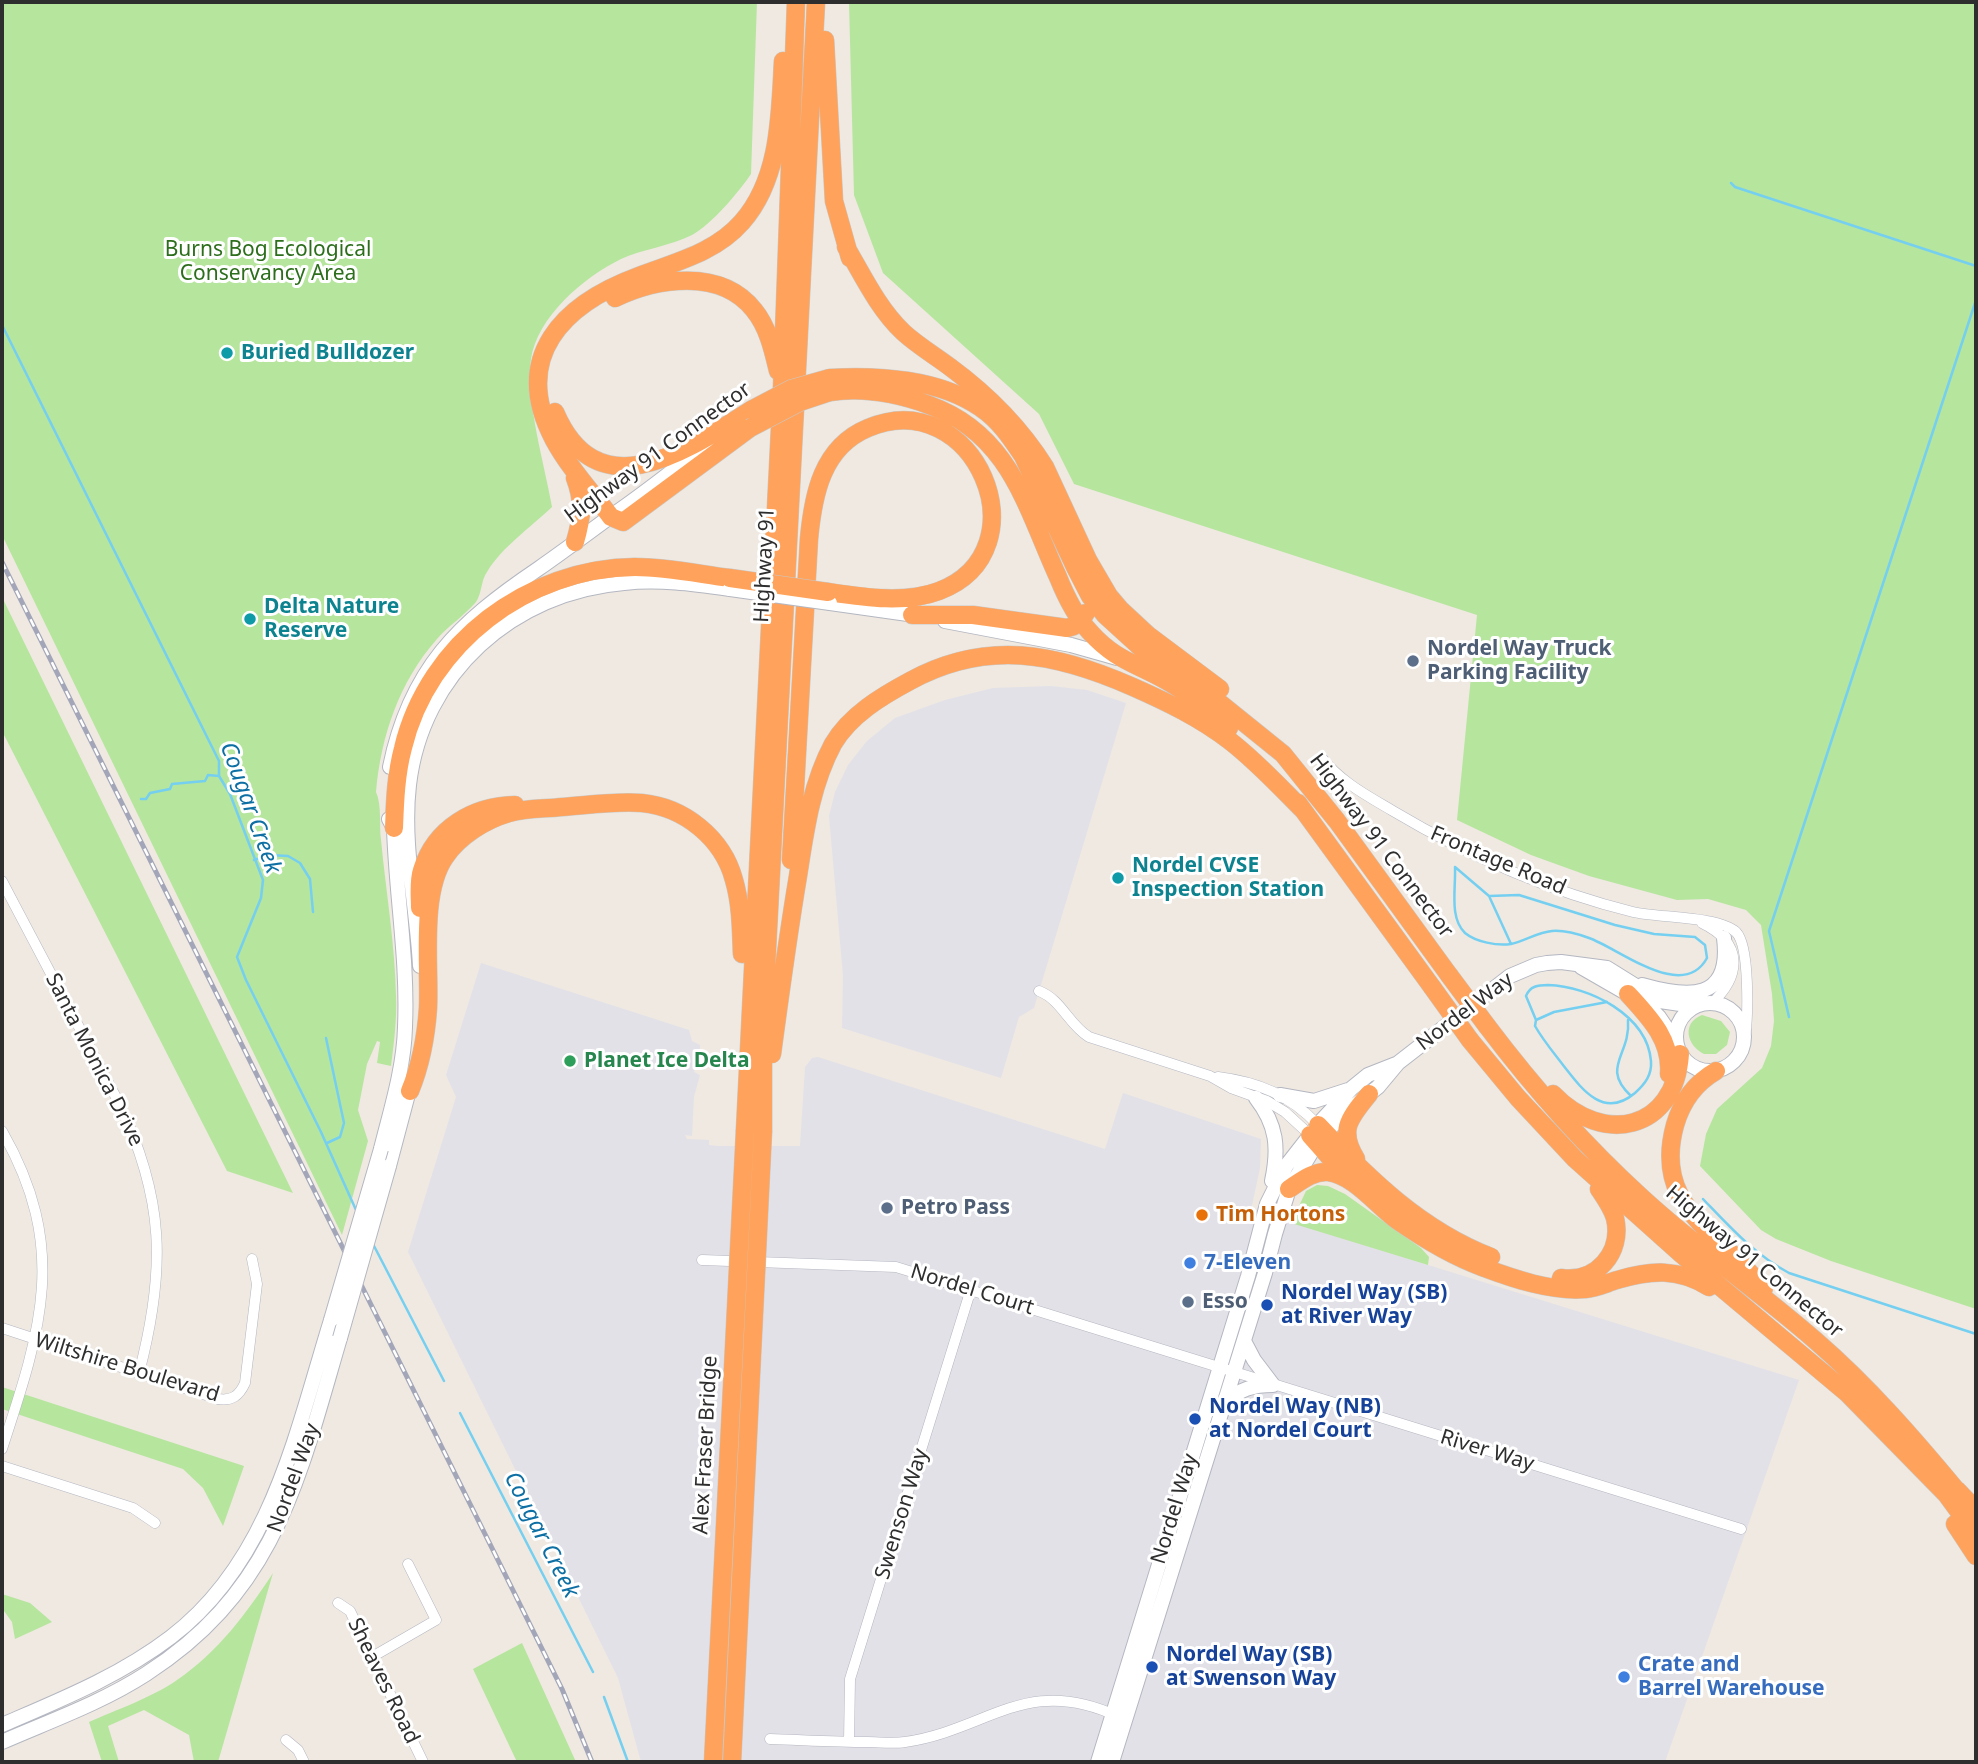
<!DOCTYPE html>
<style>
body{margin:0}
#map{position:relative;width:1978px;height:1764px;overflow:hidden;background:#efe9e1;font-family:"Noto Sans",sans-serif}
canvas{display:block}
.frame{position:absolute;inset:0;border:4px solid #2e2e2e;pointer-events:none}
</style>
<div id="map">
<canvas width="1978" height="1764"></canvas>
<div class="frame"></div>
</div>
<script>
const context = document.querySelector('canvas').getContext('2d');
context.lineJoin = 'round';
function fillPath(path, color) { context.fillStyle = color; context.fill(path, 'evenodd'); }
function strokePath(path, color, width, dash) { context.strokeStyle = color; context.lineWidth = width; context.lineCap = dash ? 'butt' : 'round'; context.setLineDash(dash || []); context.stroke(path); }
function drawText(font, color, halo, rows, align = 'center') {
  context.font = font + ' "Noto Sans",sans-serif'; context.lineWidth = 6; context.setLineDash([]); context.textBaseline = 'middle'; context.strokeStyle = halo; context.fillStyle = color; for (const [text, x, y, turn = 0] of rows) {
    context.save(); context.translate(x, y); context.rotate((+turn || 0) * Math.PI / 180); context.textAlign = isNaN(turn) ? turn : align; if (halo) context.strokeText(text, 0, 0); context.fillText(text, 0, 0); context.restore();
  }
}
const industrial = new Path2D(`
 M1051,686L1087,690L1126,703L1034,1008L1019,1017L1001,1078L842,1028L843,976L829,816L835,792L848,765L867,741L895,718L945,700L993,688Z
 M481,963L689,1030L692,1041L700,1045V1052L694,1072L700,1075L694,1097L692,1136L685,1135L687,1139L709,1140V1145L717,1146H800L805,1067L812,1058L818,1057L1105,1149L1123,1093L1261,1139L1260,1168L1251,1210L1799,1380L1665,1762H641L618,1678L408,1252L456,1097L446,1075Z`);
const green = new Path2D(`
 M2,2H757L751,174C738,193 712,224 692,235C670,246 643,249 621,259C584,277 537,317 531,359C525,399 545,466 552,507C531,527 502,547 487,572C481,580 482,593 476,602C464,616 448,626 437,639C399,682 381,736 376,792C382,805 379,826 381,840C386,892 395,944 396,996C397,1019 394,1043 391,1066L377,1063L380,1042L377,1041L367,1064L358,1110L368,1141L342,1235L2,535Z
 M849,2H1976V1309L1831,1261L1776,1239L1761,1230L1700,1166L1706,1134L1717,1109L1762,1068L1771,1046L1774,1021L1772,994L1761,925L1746,910L1708,899L1677,900L1589,876L1531,855L1457,820L1477,615L1074,484L1039,414L883,273L854,195Z
 M2,597L293,1193L227,1171L2,731Z
 M1702,1015L1721,1021L1730,1032L1727,1045L1716,1054H1704C1687,1046 1681,1023 1702,1015Z
 M1317,1185L1328,1186L1345,1194L1421,1248L1429,1257L1428,1265L1291,1223L1306,1191Z
 M2,1387L244,1466L223,1526L203,1488L183,1469L2,1409Z
 M273,1573L218,1762H194L189,1735L144,1710L108,1726L119,1762H102L89,1722C116,1710 153,1697 177,1680C218,1652 246,1614 273,1573Z
 M2,1594L30,1603L52,1622L15,1639L12,1622L4,1611L2,1612Z
 M522,1643L576,1762H517L473,1669Z`);
const stream = new Path2D(`
 M1731,183L1735,187L1976,266
 M2,325L219,761V776L230,794L263,880L261,898L237,957L246,980L321,1132L356,1210
 M141,799H146L150,793L170,789L172,784L205,781L208,775L219,776
 M254,860L269,855L288,856L300,863L310,879L313,912
 M1455,867C1456,888 1449,918 1465,933C1476,942 1497,946 1511,944C1525,941 1538,932 1552,931C1564,930 1578,934 1589,938C1620,949 1683,1002 1707,958L1705,945L1695,937L1654,934L1615,925L1519,895L1489,896
 M1455,867L1489,896L1511,944
 M1789,1017L1769,931L1976,300
 M1536,1020L1526,996C1530,986 1538,985 1548,985C1589,986 1647,1015 1651,1061C1652,1075 1645,1084 1635,1093C1603,1120 1581,1088 1563,1065C1553,1052 1543,1040 1535,1026L1536,1020L1554,1012L1607,1002
 M1628,1020C1631,1055 1600,1067 1631,1096
 M326,1038L344,1123L340,1137L327,1143
 M1703,1199C1730,1227 1755,1255 1789,1273L1976,1334
 M373,1244L444,1381
 M460,1413L593,1672
 M604,1697L628,1762`);
const street = new Path2D(`
 M1321,757C1341,782 1366,795 1393,811C1467,855 1548,891 1633,912C1658,918 1719,916 1736,932C1750,946 1748,1017 1745,1037
 M2,881L118,1101C165,1198 166,1270 139,1373
 M1702,923C1743,943 1742,975 1711,1004
 M1039,991C1062,1000 1068,1024 1089,1037L1210,1076L1231,1088L1267,1101L1285,1112L1310,1135
 M1218,1077C1258,1082 1290,1095 1318,1125
 M2,1131C69,1248 41,1330 2,1449
 M702,1260L896,1267L1741,1529
 M2,1328L218,1399C232,1401 239,1396 245,1383L257,1284L252,1259
 M2,1466L133,1508L155,1523
 M338,1603L350,1611L423,1762
 M372,1657L436,1620L408,1564
 M770,1739C802,1740 835,1742 867,1742C879,1742 893,1744 905,1742C988,1730 1026,1674 1117,1716
 M286,1740L298,1750L304,1762
 M849,1742L850,1679L971,1289`);
const secondary = new Path2D(`
 M830,603L922,616
 M945,621L1071,645L1117,658
 M390,767C410,669 458,623 538,569C561,553 584,536 607,519C643,495 676,468 710,442
 M420,966C417,906 402,845 409,785C422,673 513,592 624,583C659,579 694,584 730,589
 M1581,967L1647,1005L1659,1017L1676,1042
 M1642,985C1688,998 1732,1002 1724,938
 M1676 1037a34 34 0 1 1 68 0a34 34 0 1 1-68 0Z
 M1280,1095L1314,1101L1348,1090
 M1256,1098C1277,1125 1279,1148 1272,1181
 M381,1149C391,1109 404,1068 405,1027C408,960 396,894 394,828L389,819
 M389,1166L411,1083
 M1244,1341L1254,1360L1273,1385
 M1224,1403C1240,1389 1253,1385 1273,1385
 M2,1725C60,1700 120,1676 171,1637C271,1561 296,1433 331,1320
 M2,1742C50,1721 101,1703 146,1674C277,1590 299,1477 340,1338
 M1098,1762L1248,1276L1267,1204L1286,1166L1322,1120L1352,1088L1368,1075L1396,1064
 M1112,1762L1265,1273L1275,1234L1289,1189L1317,1143L1342,1115L1378,1087L1398,1063L1510,976L1536,965L1547,963L1561,962L1607,968L1660,1001L1694,1006`);
const highway = new Path2D(`
 M825,40L834,201L850,258
 M846,247C863,276 878,308 903,332C917,345 934,355 950,367C988,395 1020,427 1045,467L1088,560L1109,596L1120,609L1148,635L1220,689
 M615,298C657,278 721,268 754,310C768,327 773,350 778,371
 M830,378C877,375 940,379 981,408C999,420 1011,438 1023,456L1075,567L1090,596L1105,615L1150,656L1216,700L1283,754L1337,821L1449,975
 M830,392C864,387 896,393 929,405C1010,434 1026,507 1058,577C1066,597 1075,616 1090,632C1115,660 1135,663 1165,680C1189,693 1210,711 1229,728
 M555,412C598,513 689,449 751,410
 M750,428L623,522L611,517C592,492 569,468 554,440C510,357 563,304 639,276C675,262 715,253 742,222C780,179 780,116 783,61
 M575,542C582,518 584,501 575,478
 M912,615H973L1067,628L1074,626L1086,613
 M1298,803L1432,987
 M394,828C395,801 396,774 403,748C428,643 528,568 635,567C667,567 699,574 730,578
 M791,860L809,539C813,495 822,447 868,428C974,383 1046,550 939,591C905,604 862,597 828,592
 M420,908C420,896 418,882 422,870C435,828 473,806 515,805
 M1628,994C1649,1017 1672,1040 1669,1074
 M1487,1026C1533,1087 1583,1144 1640,1196C1696,1248 1759,1291 1816,1341C1869,1387 1914,1439 1958,1492
 M1470,1040L1518,1098L1575,1159L1680,1253L1847,1393L1946,1494L1976,1535
 M772,1054C780,995 788,935 798,876C805,831 811,785 833,744C850,715 882,696 910,681C987,639 1056,653 1133,687C1167,702 1200,718 1230,741C1256,761 1279,786 1303,810
 M1716,1071C1695,1083 1682,1101 1675,1125C1659,1183 1686,1212 1727,1249C1740,1262 1752,1275 1764,1288
 M410,1091C421,1064 426,1038 428,1008C430,965 420,893 445,857C459,836 485,820 509,813C526,808 545,809 562,807C589,805 615,801 642,803C684,807 723,838 734,880C741,904 741,929 742,954
 M1553,1094C1603,1146 1675,1131 1680,1054
 M1318,1125C1369,1179 1421,1230 1491,1257
 M745,1130L782,388L796,2
 M763,1131V1027L816,2
 M1310,1135L1349,1179
 M1356,1159C1338,1129 1350,1118 1369,1094
 M1289,1189C1301,1181 1313,1171 1328,1172C1354,1175 1377,1206 1398,1221C1424,1239 1452,1256 1482,1267C1514,1279 1552,1292 1586,1289C1597,1288 1607,1283 1617,1280C1651,1270 1678,1268 1709,1287
 M1561,1278C1596,1283 1623,1253 1615,1218C1612,1208 1605,1198 1599,1189
 M1957,1490L1976,1510
 M1955,1524L1976,1556`);
const rail = new Path2D(`
 M2,562L562,1689L592,1762`);
const secondaryBridge = new Path2D(`
 M730,589L830,603
 M331,1320L381,1149
 M340,1338L389,1166`);
const highwayBridge = new Path2D(`
 M751,410L791,389L830,378
 M750,428L800,402L830,392
 M730,578L828,592
 M1449,975L1487,1026
 M1432,987L1470,1040
 M713,1762L745,1130
 M732,1762L763,1131`);
const markers = [
 [227,353,7,"#0f9aa8"],
 [250,619,7,"#0f9aa8"],
 [1413,661,7,"#5c6f8a"],
 [1118,878,7,"#0f9aa8"],
 [570,1061,7,"#2e9e5b"],
 [887,1208,7,"#5c6f8a"],
 [1202,1215,7,"#e8710a"],
 [1190,1263,7,"#3f7fe0"],
 [1188,1302,7,"#5c6f8a"],
 [1267,1305,7,"#1a4fb4"],
 [1195,1419,7,"#1a4fb4"],
 [1152,1667,7,"#1a4fb4"],
 [1624,1677,7,"#3f7fe0"]
];
const parkNames = [
 ["Burns Bog Ecological",268,250],
 ["Conservancy Area",268,274]
];
const cultureNames = [
 ["Buried Bulldozer",241,353],
 ["Delta Nature",264,607],
 ["Reserve",264,631],
 ["Nordel CVSE",1132,866],
 ["Inspection Station",1132,890]
];
const streetNames = [
 ["Highway 91 Connector",658,453,-36],
 ["Highway 91",765,565,-87],
 ["Highway 91 Connector",1381,846,53],
 ["Frontage Road",1498,861,23],
 ["Nordel Way",1465,1012,-37],
 ["Santa Monica Drive",94,1060,63],
 ["Highway 91 Connector",1754,1262,40],
 ["Nordel Court",972,1290,17],
 ["Wiltshire Boulevard",127,1368,17],
 ["Alex Fraser Bridge",706,1445,-87],
 ["River Way",1487,1451,17],
 ["Nordel Way",294,1478,-70],
 ["Nordel Way",1175,1509,-73],
 ["Swenson Way",902,1514,-73],
 ["Sheaves Road",383,1681,64]
];
const serviceNames = [
 ["Nordel Way Truck",1427,649],
 ["Parking Facility",1427,673],
 ["Petro Pass",901,1208],
 ["Esso",1202,1302]
];
const leisureNames = [
 ["Planet Ice Delta",584,1061]
];
const foodNames = [
 ["Tim Hortons",1216,1215]
];
const shopNames = [
 ["7-Eleven",1204,1263],
 ["Crate and",1638,1665],
 ["Barrel Warehouse",1638,1689]
];
const transitNames = [
 ["Nordel Way (SB)",1281,1293],
 ["at River Way",1281,1317],
 ["Nordel Way (NB)",1209,1407],
 ["at Nordel Court",1209,1431],
 ["Nordel Way (SB)",1166,1655],
 ["at Swenson Way",1166,1679]
];
const waterNames = [
 ["Cougar Creek",250,808,70],
 ["Cougar Creek",541,1535,63]
];
fillPath(industrial, '#e3e1e8');
fillPath(green, '#b6e59e');
strokePath(stream, '#75cff0', 2.5);
strokePath(street, '#b4b7c1', 11);
strokePath(secondary, '#b4b7c1', 16);
strokePath(highway, '#c9c9c9', 19);
strokePath(street, '#fff', 10);
strokePath(secondary, '#fff', 14);
strokePath(highway, '#ffa35c', 18);
strokePath(rail, '#a3a6b8', 5);
strokePath(rail, '#fff', 2.5, [8]);
strokePath(secondaryBridge, '#b4b7c1', 16, []);
strokePath(highwayBridge, '#c9c9c9', 19, []);
strokePath(secondaryBridge, '#fff', 14);
strokePath(highwayBridge, '#ffa35c', 18);
for (const [x, y, r, color] of markers) { const dot = new Path2D(); dot.arc(x, y, r, 0, 2 * Math.PI); context.fillStyle = color; context.fill(dot); strokePath(dot, '#fff', 2.5); }
drawText('21px', '#2c6e1b', '#fff', parkNames);
drawText('bold 21px', '#0d838f', '#fff', cultureNames, 'left');
drawText('21px', '#2e2e2e', '#fff', streetNames);
drawText('bold 21px', '#4e5e75', '#fff', serviceNames, 'left');
drawText('bold 21px', '#27864d', '#fff', leisureNames, 'left');
drawText('bold 21px', '#c56008', '#fff', foodNames, 'left');
drawText('bold 21px', '#366cbe', '#fff', shopNames, 'left');
drawText('bold 21px', '#164399', '#fff', transitNames, 'left');
drawText('italic 23px', '#0d6fa3', '#fff', waterNames);
</script>
